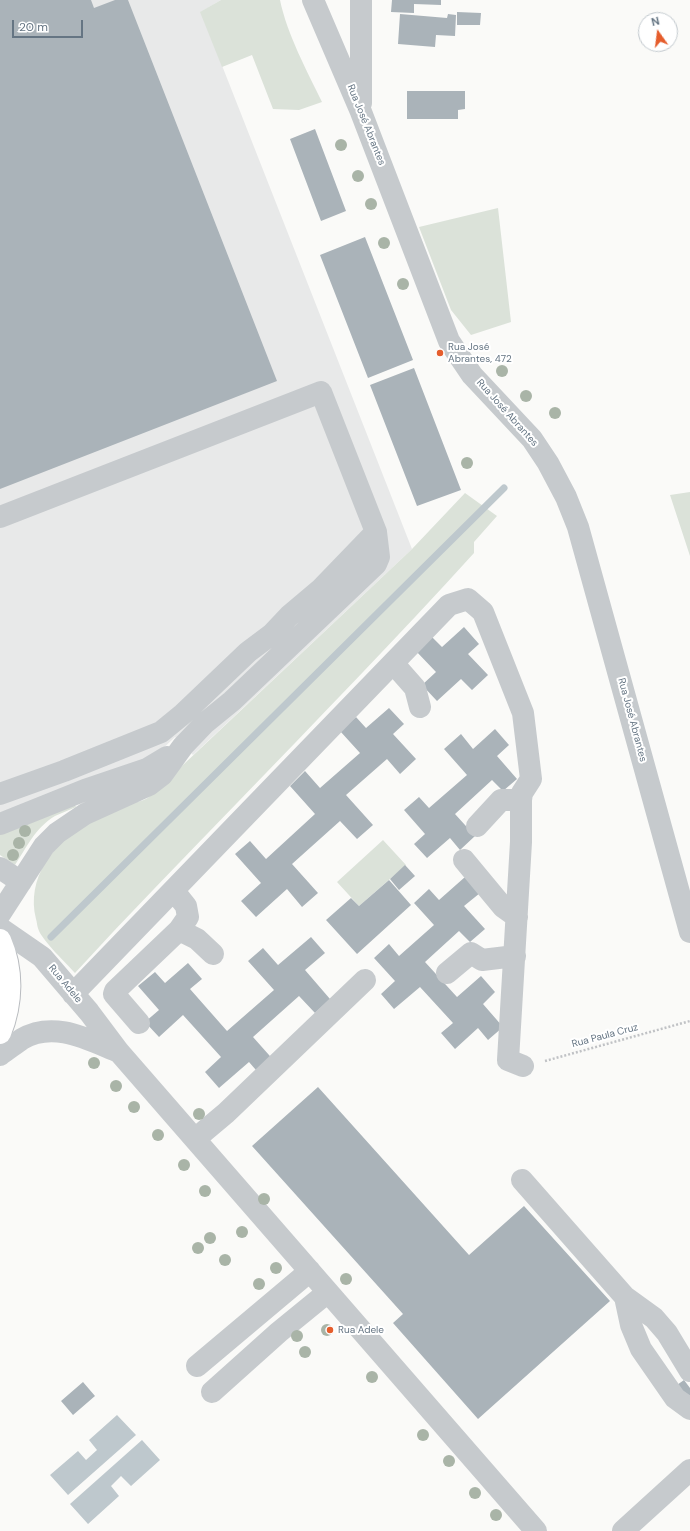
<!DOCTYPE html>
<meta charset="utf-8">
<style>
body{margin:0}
#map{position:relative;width:690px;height:1531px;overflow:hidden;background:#fafaf8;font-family:"DM Sans",sans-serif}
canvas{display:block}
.north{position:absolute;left:638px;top:12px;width:40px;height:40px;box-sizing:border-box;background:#fff;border:1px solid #c1c8cd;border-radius:50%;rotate:346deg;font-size:11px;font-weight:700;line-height:16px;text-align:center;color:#657583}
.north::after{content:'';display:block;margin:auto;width:14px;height:18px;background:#e55d2c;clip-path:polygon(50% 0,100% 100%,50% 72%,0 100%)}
.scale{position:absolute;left:12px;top:20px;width:71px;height:18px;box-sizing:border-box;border:2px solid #657583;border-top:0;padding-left:5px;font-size:12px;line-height:14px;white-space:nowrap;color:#657583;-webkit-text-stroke:3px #fff;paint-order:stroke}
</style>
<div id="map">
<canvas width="690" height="1531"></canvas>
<div class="north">N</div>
<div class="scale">20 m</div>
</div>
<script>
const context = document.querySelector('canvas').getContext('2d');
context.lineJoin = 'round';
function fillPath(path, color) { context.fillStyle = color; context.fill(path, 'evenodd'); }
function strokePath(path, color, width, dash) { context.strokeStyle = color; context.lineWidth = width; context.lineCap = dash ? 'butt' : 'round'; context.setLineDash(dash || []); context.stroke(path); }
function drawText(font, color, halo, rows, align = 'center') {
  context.font = font + ' "DM Sans",sans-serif'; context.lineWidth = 4; context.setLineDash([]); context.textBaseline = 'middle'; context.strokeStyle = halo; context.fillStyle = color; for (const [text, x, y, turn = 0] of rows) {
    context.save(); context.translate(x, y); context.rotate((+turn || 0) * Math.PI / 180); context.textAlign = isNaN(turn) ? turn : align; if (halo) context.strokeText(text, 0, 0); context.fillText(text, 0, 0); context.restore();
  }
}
const built = new Path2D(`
 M0,0H221L201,12L412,549L193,755L175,737L155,756L0,817Z`);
const green = new Path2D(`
 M221,0H280C287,34 307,71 322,102L299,110L273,109L252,55L222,67L200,12Z
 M498,208L511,322L471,335L451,310L419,227Z
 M690,492V556L670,495Z
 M465,493L497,516L474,542V553C397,638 317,720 237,803C183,859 128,915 75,973C66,963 44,942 39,931C37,927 37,922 36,919C26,879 53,842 87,824C100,818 113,810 126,805C134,802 142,802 149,797L412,549Z
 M75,805L76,807C69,810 62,813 55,816C35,828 27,847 15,865L0,855V832Z
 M383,840L406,865L359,906L337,882Z`);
const water = new Path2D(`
 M117,1415L136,1435L68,1495L50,1475L78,1451L86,1460L97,1450L89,1440Z
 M142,1440L160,1460L131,1486L121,1476L111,1486L119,1496L88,1524L70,1504Z`);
const stream = new Path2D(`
 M51,937L504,488`);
const building = new Path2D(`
 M0,0H91L94,8L115,0H128L277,381L0,489Z
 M392,0H441V5L414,4V13L391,12Z
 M457,12L481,13L480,25H457Z
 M400,14L447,18L448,14L456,15L455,36L436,35L435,47L398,44Z
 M407,91H465V109L458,110V119H407Z
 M315,129L346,211L321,221L290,139Z
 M365,237L413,360L368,378L320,255Z
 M414,368L461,490L417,506L370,385Z
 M464,627L479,644L468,654L488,675L472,690L461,679L437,701L422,685L436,672L415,650L431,636L442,647Z
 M389,708L404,724L393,734L416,759L400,774L387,759L346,795L373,825L357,839L340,821L292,864L318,893L302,907L287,889L256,917L241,901L261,883L235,854L250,841L266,859L315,814L290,786L305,771L320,788L360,753L340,731L356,717L366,728Z
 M495,729L509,745L497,756L517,779L503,791L492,780L455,814L475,836L460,850L450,838L427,858L414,844L425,834L404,810L419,797L429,808L467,775L444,749L461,734L473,749Z
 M405,865L415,876L399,890L390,879Z
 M465,877L480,893L464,906L485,929L470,942L459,931L425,962L457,997L481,976L495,992L483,1004L503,1027L488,1040L478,1028L455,1049L441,1033L453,1023L420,987L394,1009L381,994L395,981L374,958L389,944L399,956L434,925L414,903L429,889L439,900Z
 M389,880L411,905L357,954L326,920L351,898L359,906Z
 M311,937L325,953L305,970L330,999L315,1013L299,996L253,1037L277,1064L262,1077L249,1062L219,1088L205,1072L221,1057L183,1015L159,1037L145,1022L159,1010L138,986L155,972L165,983L188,963L202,979L190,989L227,1031L274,990L248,961L263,948L278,965Z
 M318,1087L469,1255L524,1206L610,1301L478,1419L393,1323L403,1314L252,1146Z
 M684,1380L690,1388V1395L687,1398L677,1385Z
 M83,1382L95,1396L73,1415L61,1401Z`);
const path = new Path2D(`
 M545,1061L690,1021`);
const minor = new Path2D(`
 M313,0L361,112L449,341L472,375L532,439L548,463L566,497L578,527L690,932
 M361,0V103
 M0,517L321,392L376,532L379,557L376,564L232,701L205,723L183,746L162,775L149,785L85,814L57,833L44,846L0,914
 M393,663L415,688L420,707
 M0,794L64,771L161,732L183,714L248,652L272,634L289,616L321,589L376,532
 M0,824L85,790L147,769L167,757
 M477,826L501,800H521
 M464,860L503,907L517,917
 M0,868L21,882
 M0,928L42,957L89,1012L119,1052L536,1531
 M179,930L197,939L213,954
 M447,973L471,953L482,960L515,956
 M73,994L449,605L468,599L483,612L523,713L531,779L522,793L521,800V842L508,1060L523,1066
 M139,1023L114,994L115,991L179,930L188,917L186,906L174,891
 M0,1055C7,1050 15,1044 22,1039C54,1020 89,1040 119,1052
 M195,1139L226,1113L365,980
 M522,1180L625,1297L654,1318L667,1333L690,1371
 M625,1297L631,1325L641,1349L675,1398L690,1409
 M197,1366L310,1271
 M212,1392L279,1332L328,1292
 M623,1531L690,1470`);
const highway = new Path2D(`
 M0,940C13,970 12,1003 0,1033`);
const trees = [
 [341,145],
 [358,176],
 [371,204],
 [384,243],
 [403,284],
 [502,371],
 [526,396],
 [555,413],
 [467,463],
 [25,831],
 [19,843],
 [13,855],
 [94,1063],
 [116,1086],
 [134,1107],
 [199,1114],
 [158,1135],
 [184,1165],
 [205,1191],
 [264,1199],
 [242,1232],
 [210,1238],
 [198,1248],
 [225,1260],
 [276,1268],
 [346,1279],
 [259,1284],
 [327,1330],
 [297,1336],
 [305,1352],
 [372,1377],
 [423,1435],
 [449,1461],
 [475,1493],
 [496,1515]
];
const markers = [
 [440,353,4,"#e55d2c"],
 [330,1330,4,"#e55d2c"]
];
const streetNames = [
 ["Rua José Abrantes",366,125,68],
 ["Rua José Abrantes",507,413,48],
 ["Rua José Abrantes",632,720,75],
 ["Rua Adele",65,984,50],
 ["Rua Paula Cruz",605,1036,-15]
];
const poiNames = [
 ["Rua José",448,347],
 ["Abrantes, 472",448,359],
 ["Rua Adele",338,1330]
];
fillPath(built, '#e8e9e9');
fillPath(green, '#dbe2d9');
fillPath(water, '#bec8cd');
strokePath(stream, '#bec8cd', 7);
fillPath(building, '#aab3b9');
strokePath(highway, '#b9bcc0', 24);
strokePath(path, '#c0c2c5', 2.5, [2, 2]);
strokePath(minor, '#c6cacd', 22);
strokePath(highway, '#fff', 22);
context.fillStyle = '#a9b4a7';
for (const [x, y] of trees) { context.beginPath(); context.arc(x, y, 6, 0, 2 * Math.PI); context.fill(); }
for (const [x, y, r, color] of markers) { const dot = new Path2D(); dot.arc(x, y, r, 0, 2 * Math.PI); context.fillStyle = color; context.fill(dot); strokePath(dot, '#fff', 1.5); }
drawText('10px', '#657583', '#fff', streetNames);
drawText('10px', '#657583', '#fff', poiNames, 'left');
</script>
